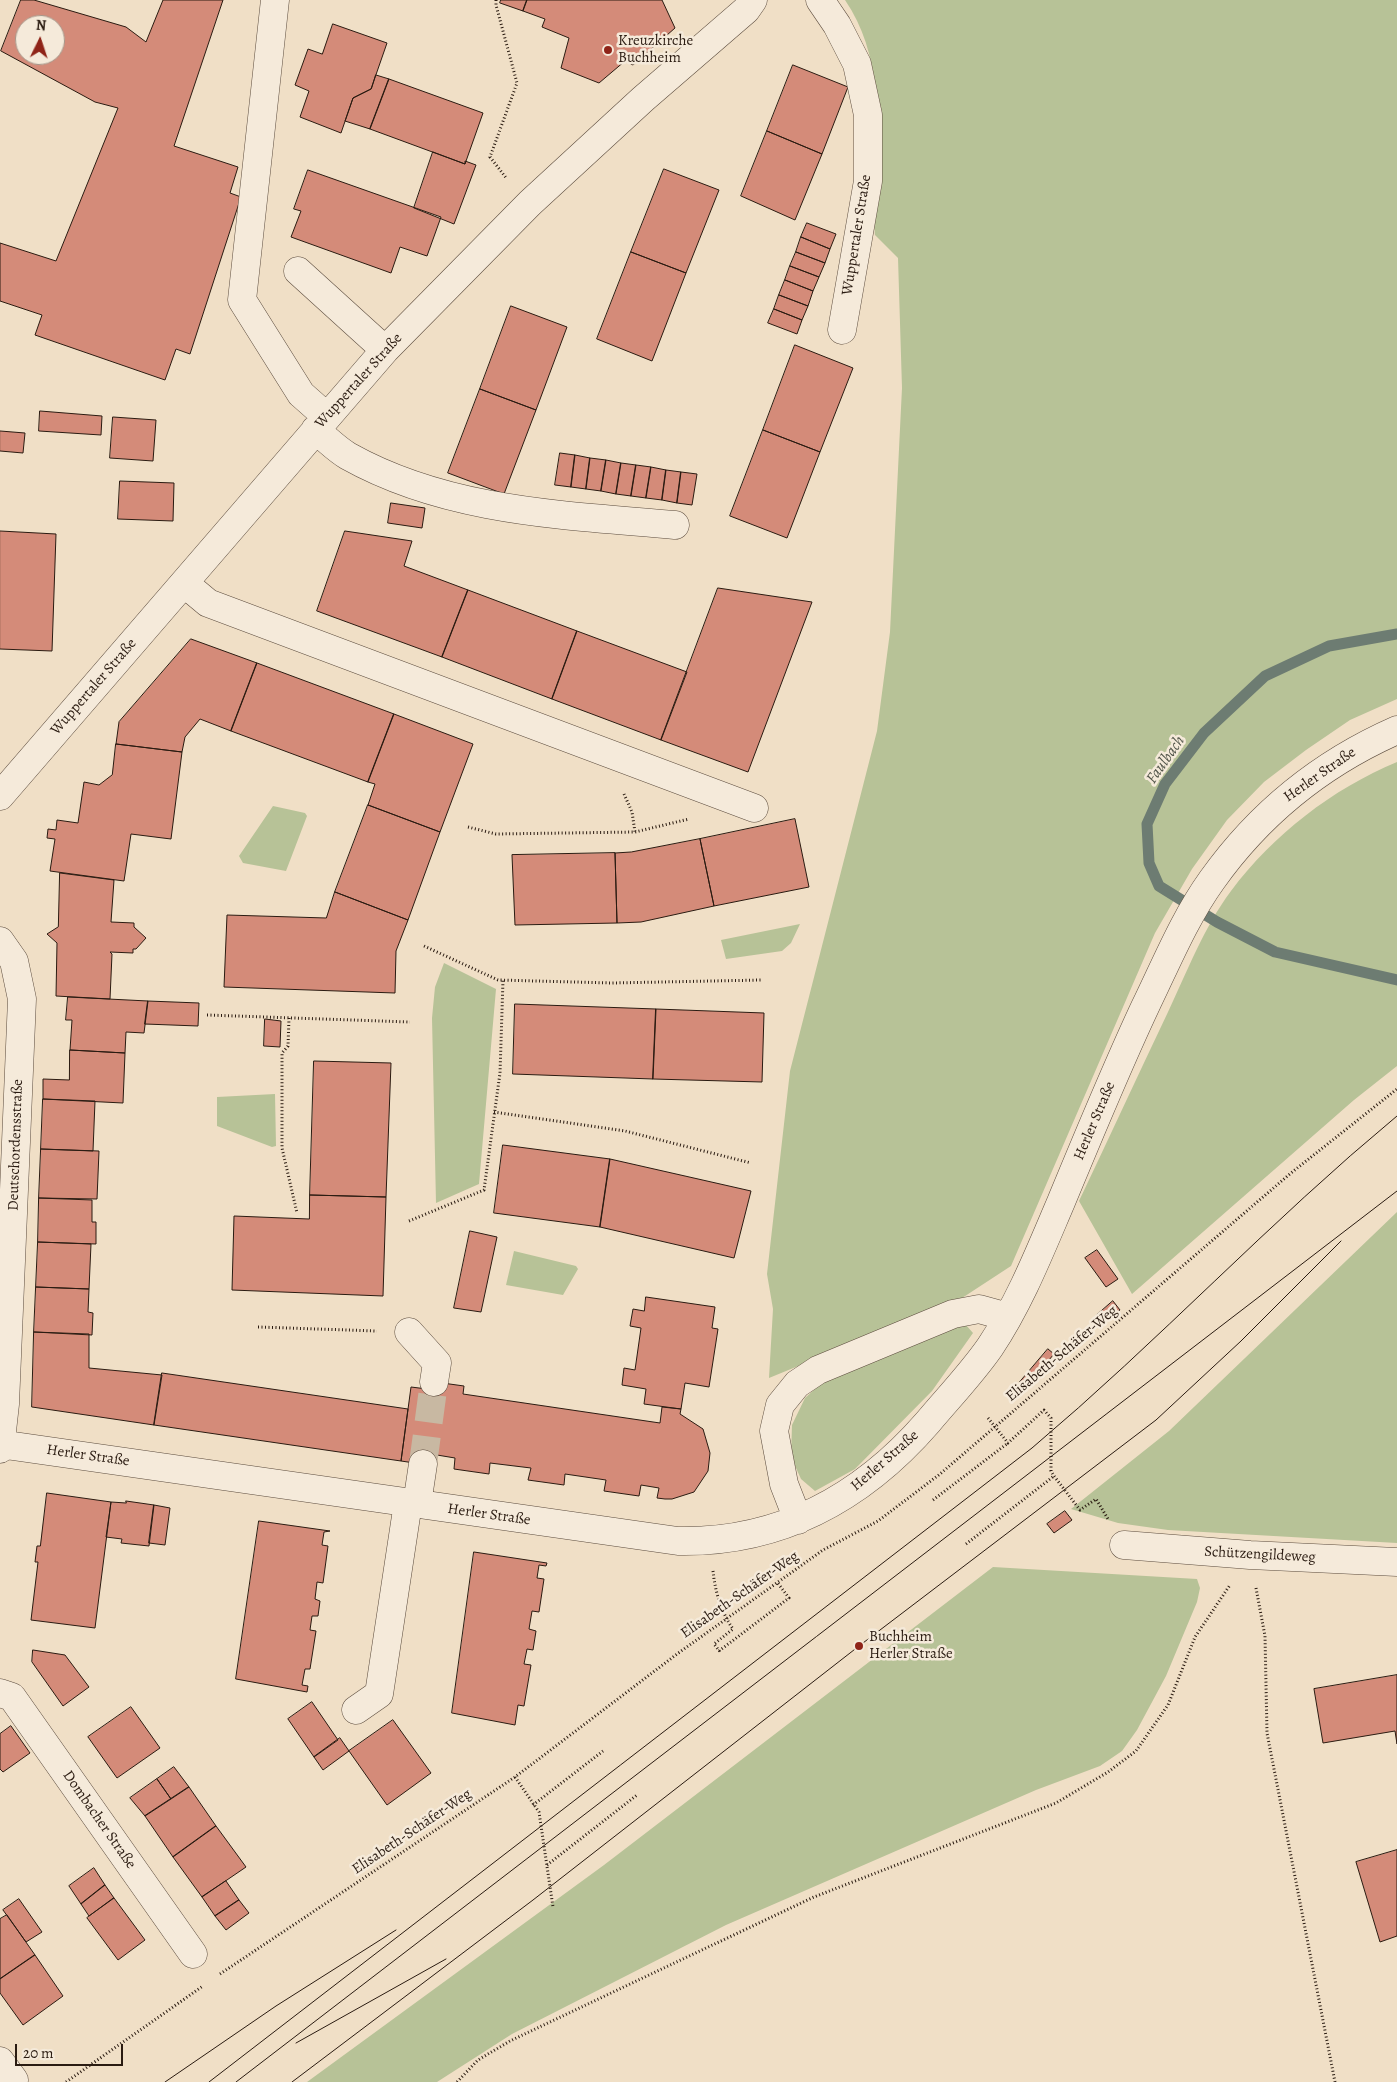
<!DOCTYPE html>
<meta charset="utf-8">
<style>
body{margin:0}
#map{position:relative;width:1397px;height:2082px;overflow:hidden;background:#f0dfc6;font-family:Alegreya,serif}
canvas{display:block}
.north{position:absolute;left:15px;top:15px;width:50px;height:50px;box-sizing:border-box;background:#f5eada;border:1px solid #a4978a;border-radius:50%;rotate:4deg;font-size:14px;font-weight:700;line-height:20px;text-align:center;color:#2a1b11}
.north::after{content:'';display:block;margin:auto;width:18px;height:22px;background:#8f2418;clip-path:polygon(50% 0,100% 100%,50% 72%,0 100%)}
.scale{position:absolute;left:15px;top:2044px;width:108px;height:22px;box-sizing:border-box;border:2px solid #2a1b11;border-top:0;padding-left:6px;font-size:15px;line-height:18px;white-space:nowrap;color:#2a1b11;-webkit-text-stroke:4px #f5eada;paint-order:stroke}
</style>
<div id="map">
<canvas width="1397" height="2082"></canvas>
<div class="north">N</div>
<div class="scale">20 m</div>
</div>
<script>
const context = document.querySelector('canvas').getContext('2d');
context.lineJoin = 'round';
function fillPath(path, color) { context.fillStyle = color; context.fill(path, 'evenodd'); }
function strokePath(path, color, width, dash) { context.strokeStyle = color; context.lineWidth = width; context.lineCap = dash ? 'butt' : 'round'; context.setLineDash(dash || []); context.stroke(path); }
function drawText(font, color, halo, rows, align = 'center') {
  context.font = font + ' Alegreya,serif'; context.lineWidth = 5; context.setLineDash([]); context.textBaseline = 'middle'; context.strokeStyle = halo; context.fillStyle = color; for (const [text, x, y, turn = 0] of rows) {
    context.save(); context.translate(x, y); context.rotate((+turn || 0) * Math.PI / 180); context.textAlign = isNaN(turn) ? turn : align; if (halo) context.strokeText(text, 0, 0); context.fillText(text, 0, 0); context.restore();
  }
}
const green = new Path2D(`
 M845,0H1397V699L1350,720L1306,750L1264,782L1227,820L1192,869L1155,933L1011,1266L959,1300L769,1378L773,1309L767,1274L790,1071L877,731L890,632L902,388L898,258L875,235C873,217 875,199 876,181C878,119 882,54 845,0Z
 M1397,762V1066L1354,1100L1132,1294L1079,1201C1109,1138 1138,1075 1168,1012C1187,972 1204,927 1231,891C1273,835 1332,789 1397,762Z
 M273,806L305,813L307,816L286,871L243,863L239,856Z
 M800,924L791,943L782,951L726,959L721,940Z
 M444,963L496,989L479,1184L436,1203L432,1018L435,987Z
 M275,1094L276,1146L272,1147L217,1126V1097Z
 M1397,1212V1543L1168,1530L1118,1523L1071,1509L1169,1431Z
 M514,1251L576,1266L578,1269L563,1295L506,1285Z
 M956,1325H966L973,1333L932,1391L855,1469L815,1491L801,1479L791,1457L792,1425L805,1398L825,1380Z
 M993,1567L1197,1579L1200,1588L1197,1602L1166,1676L1137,1730L1122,1751L1100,1766L1036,1790L726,1925L512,2034L437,2082H307L604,1865Z`);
const stream = new Path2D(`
 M1397,634L1329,646L1265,676L1204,733L1165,784L1147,824L1149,863L1159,886L1217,922L1275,952L1397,980`);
const building = new Path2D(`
 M21,0H34L126,27L146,42L163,0H223L174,146L238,167L230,193L241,197L190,354L176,349L165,380L35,335L42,315L0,301V243L56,261L118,108L95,102L1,51ZM25,25H55V55H25Z
 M501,0H527L523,11L500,3Z
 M527,0H662L675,28L633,65L625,61L599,83L561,68L569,38L542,27L545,19L523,11Z
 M333,24L387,43L371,89L353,98L341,133L300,117L309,91L295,85L308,49L322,54Z
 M793,65L848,87L822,154L767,131Z
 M376,75L389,79L370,129L345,121L353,98L371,89Z
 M389,79L483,113L465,164L370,129Z
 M767,131L822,154L795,220L741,196Z
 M433,152L465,164V161L476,165L454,224L414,208Z
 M664,169L719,190L686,273L631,252Z
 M308,170L441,217L427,256L400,247L391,273L291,237L301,211L294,209Z
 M807,223L836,234L830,249L801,237Z
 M801,237L830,249L825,263L796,252Z
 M631,252L686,273L652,361L597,339Z
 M796,252L825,263L819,277L790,266Z
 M790,266L819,277L813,291L785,280Z
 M785,280L813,291L808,306L779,295Z
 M779,295L808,306L802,320L774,309Z
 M511,306L567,327L536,410L480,389Z
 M774,309L802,320L797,334L768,323Z
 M795,345L853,368L820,452L763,430Z
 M480,389L536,410L504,494L448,473Z
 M40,411L102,416L101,435L39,431Z
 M113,417L156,420L153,461L110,458Z
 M763,430L820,452L787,538L730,516Z
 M0,431L25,433L23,453L0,451Z
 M560,453L575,455L571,487L555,485Z
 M575,455L590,458L586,489L571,487Z
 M590,458L606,460L601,491L586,489Z
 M606,460L621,463L616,494L601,491Z
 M621,463L636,465L631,496L616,494Z
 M636,465L651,467L646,498L631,496Z
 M651,467L666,470L662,500L646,498Z
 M666,470L681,472L677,503L662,500Z
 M681,472L697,474L692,505L677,503Z
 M120,481L174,483L173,521L118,519Z
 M391,503L425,508L422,528L388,523Z
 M0,531L56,534L52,651L0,649Z
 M345,531L412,541L404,566L468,590L442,657L317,611Z
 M718,588L812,602L748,772L661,740Z
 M468,590L577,631L552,699L442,657Z
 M577,631L687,672L661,740L552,699Z
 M191,639L257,663L231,731L200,719L185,737L182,752L116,744L119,722Z
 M257,663L394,714L368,782L231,731Z
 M394,714L473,744L440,832L368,805L375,784L368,782Z
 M116,744L182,752L171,839L131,834L124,881L50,871L55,839L47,838L48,829L56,830L57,820L78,823L84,782L99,785L112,775Z
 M368,805L440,832L408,920L335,892Z
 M795,819L809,887L714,906L700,839Z
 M700,839L714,906L641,922L617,923L615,853L631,852Z
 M615,853L617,923L515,925L512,855Z
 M60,873L114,880L111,922L134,923V927L146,938L136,949H133V953L110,952L112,954L110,999L56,996L57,943L47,934L58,927Z
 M335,892L408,920L396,951L395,993L224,987L227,915L326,918Z
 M68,997L148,1001L144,1033L126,1032L125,1053L70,1050L72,1020H66Z
 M148,1001L199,1003L198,1026L145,1024Z
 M515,1004L656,1009L653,1079L513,1074Z
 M656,1009L764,1013L762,1082L653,1079Z
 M265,1019L281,1021L280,1047L264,1046Z
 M70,1050L125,1053L123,1103L43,1099V1079L69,1080Z
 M314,1061L391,1063L386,1197L310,1195Z
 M43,1099L95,1101L93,1151L41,1149Z
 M503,1145L610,1159L600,1227L494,1213Z
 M41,1149L99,1151L97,1199L39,1198Z
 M610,1159L751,1191L734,1258L600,1227Z
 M310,1195L386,1197L383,1296L232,1290L234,1216L309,1219Z
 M39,1198L92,1200V1222H96V1244L38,1242Z
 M470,1231L497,1237L481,1312L454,1308Z
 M38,1242L91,1244L89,1289L36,1287Z
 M1097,1250L1118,1279L1106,1287L1085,1258Z
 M36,1287L89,1289L88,1312L93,1313L92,1335L34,1332Z
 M646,1297L715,1307L712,1328L718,1329L709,1387L685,1383L681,1409L644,1404L646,1389L622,1385L624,1368L635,1370L641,1328L630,1326L633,1309L644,1311Z
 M1113,1301L1120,1310L1103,1323L1097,1315Z
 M34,1332L89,1334V1368L162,1375L154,1425L32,1407Z
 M1048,1349L1054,1354L1026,1387L1020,1382Z
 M162,1373L408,1409L401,1461L154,1425Z
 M428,1381L464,1386L463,1394L660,1423L662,1407L681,1409L680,1414L703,1429L710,1453L708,1471L694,1492L672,1499H665L657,1498L659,1488L641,1485L639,1496L604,1491L606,1480L565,1474L564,1485L528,1480L531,1468L490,1463L489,1474L454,1469L455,1458L437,1455L435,1466L401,1461L411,1387L427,1389Z
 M47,1493L111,1502L95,1628L31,1620L38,1562H35L37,1546H40Z
 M126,1501L154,1505L149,1546L121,1543L122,1539L106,1537L111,1502L126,1503Z
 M154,1505L170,1508L165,1545L149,1543Z
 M1065,1511L1072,1520L1054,1533L1047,1524Z
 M259,1521L330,1531L324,1532L322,1545L328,1546L323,1583L317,1582L315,1599L320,1601L318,1616H312L310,1630L316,1631L310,1669H305L302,1685L308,1686L307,1692L236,1679Z
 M474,1552L547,1563L546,1566L539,1565L537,1578L544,1579L539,1612L532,1611L529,1629L536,1631L533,1650L527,1649L524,1664L531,1665L524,1706L518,1705L515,1725L452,1713Z
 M33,1650L65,1655L89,1687L63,1706L32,1662Z
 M1397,1675V1744L1395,1731L1323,1743L1314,1689Z
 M312,1702L338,1740L314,1757L288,1719Z
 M131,1707L160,1748L117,1778L88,1737Z
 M393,1720L431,1773L387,1805L349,1751Z
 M11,1726L30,1753L3,1772L0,1769V1734Z
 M340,1738L349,1751L323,1770L314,1757Z
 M174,1767L189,1787L171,1799L157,1779Z
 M157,1779L171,1799L145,1816L130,1798Z
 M189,1787L216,1826L173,1857L145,1816Z
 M216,1826L246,1867L202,1897L173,1857Z
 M1397,1850V1936L1380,1942L1356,1862Z
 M94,1868L105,1885L81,1904L69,1886Z
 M226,1881L239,1900L215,1916L202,1897Z
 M105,1885L114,1898L89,1916L81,1904Z
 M114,1898L145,1940L118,1960L87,1918Z
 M19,1899L42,1932L26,1942L3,1910Z
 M239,1900L249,1913L226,1930L215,1916Z
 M7,1915L35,1955L0,1979V1919Z
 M35,1955L63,1996L23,2025L0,1993V1979Z`);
const minorTunnel = new Path2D(`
 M423,1464L434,1382`);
const path = new Path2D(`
 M496,0V5L517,83L490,157L507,179
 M624,794L632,812L635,832
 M468,827L496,834L635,832L689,819
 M424,946L498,980L612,983L762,980
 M207,1015L410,1022
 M289,1018L288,1046L282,1053V1148L297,1213
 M494,1112L625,1131L751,1163
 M409,1221L484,1190L500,1073L503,980
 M258,1327L377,1331
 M988,1418L1008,1443L1044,1410L1051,1418V1471L1054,1476L1080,1510L1096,1499L1108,1519
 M933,1500L1008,1443
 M966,1544L1054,1476
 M713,1571C715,1591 721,1612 733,1629L714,1644L721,1653
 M1256,1588L1265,1636L1267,1733L1335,2082
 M719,1651L789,1598L777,1582
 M515,1777L539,1812L553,1907
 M533,1805L603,1751
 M547,1865L637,1795
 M220,1974L515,1777L677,1654L823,1550L878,1521L940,1474L1291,1173L1397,1089
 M66,2082L203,1986
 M457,2082L478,2060L510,2041L649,1975L814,1897L1056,1803L1108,1772L1136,1751L1168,1705L1195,1637L1230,1585`);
const minor = new Path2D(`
 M275,0L242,300L301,394L327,417
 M820,0L837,25L857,64L868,115V181L842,330
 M298,271L385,350
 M315,430C326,438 336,449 348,456C448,512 564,515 675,525
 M184,583L208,603L754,808
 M0,796L385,350L530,203L643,99L746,10L753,0
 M0,941L14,961L22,999L5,1404L0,1449
 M409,1332L437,1363L434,1382
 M0,1444L678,1541C780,1543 862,1498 928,1422C949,1397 972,1373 990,1347C1020,1302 1040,1251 1061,1202C1088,1137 1115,1071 1145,1007C1166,964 1184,919 1212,880C1259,814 1322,763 1397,730
 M417,1504L423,1464
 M798,1520L784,1484L774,1431L780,1405L797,1384L818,1370L953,1314L979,1309L1008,1317
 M1124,1545L1250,1555L1397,1562
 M0,1693L12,1697L193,1954
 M356,1710L379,1694L408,1503
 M0,2061L14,2080`);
const tram = new Path2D(`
 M296,2043L446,1959
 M165,2082L276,2006L396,1930
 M209,2082L1032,1448C1158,1342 1270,1221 1397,1116
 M236,2082L1397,1191
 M292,2082L533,1900L859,1646L1156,1420L1241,1341L1341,1241`);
const markers = [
 [608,50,5,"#8f2418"],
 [859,1646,5,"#8f2418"]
];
const poiNames = [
 ["Kreuzkirche",618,41],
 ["Buchheim",618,58],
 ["Buchheim",869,1637],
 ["Herler Straße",869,1654]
];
const streetNames = [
 ["Wuppertaler Straße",857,235,-81],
 ["Wuppertaler Straße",359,381,-48],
 ["Wuppertaler Straße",94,687,-49],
 ["Herler Straße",1320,775,-35],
 ["Herler Straße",1095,1121,-67],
 ["Deutschordensstraße",16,1145,-88],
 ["Elisabeth-Schäfer-Weg",1062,1354,-40],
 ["Herler Straße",88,1456,8],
 ["Herler Straße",885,1461,-41],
 ["Herler Straße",489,1515,8],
 ["Schützengildeweg",1260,1555,3],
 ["Elisabeth-Schäfer-Weg",740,1595,-35],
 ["Dombacher Straße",99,1820,55],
 ["Elisabeth-Schäfer-Weg",412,1832,-34]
];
const waterNames = [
 ["Faulbach",1166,760,-55]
];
fillPath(green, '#b7c297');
strokePath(stream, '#6d7c72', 11);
fillPath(building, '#d48b79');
strokePath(building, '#2a1b11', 1);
strokePath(minorTunnel, '#c8b8a2', 28, [28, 14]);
strokePath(minor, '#5c4c3e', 29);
strokePath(path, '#2a1b11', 3, [1, 2.5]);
strokePath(minor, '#f5eada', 28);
strokePath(tram, '#2a1b11', 1);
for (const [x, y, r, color] of markers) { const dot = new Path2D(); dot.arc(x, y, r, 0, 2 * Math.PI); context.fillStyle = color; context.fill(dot); strokePath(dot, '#f5eada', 2); }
drawText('15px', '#2a1b11', '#f5eada', poiNames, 'left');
drawText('15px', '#2a1b11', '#f5eada', streetNames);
drawText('italic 16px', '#515449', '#f5eada', waterNames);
</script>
